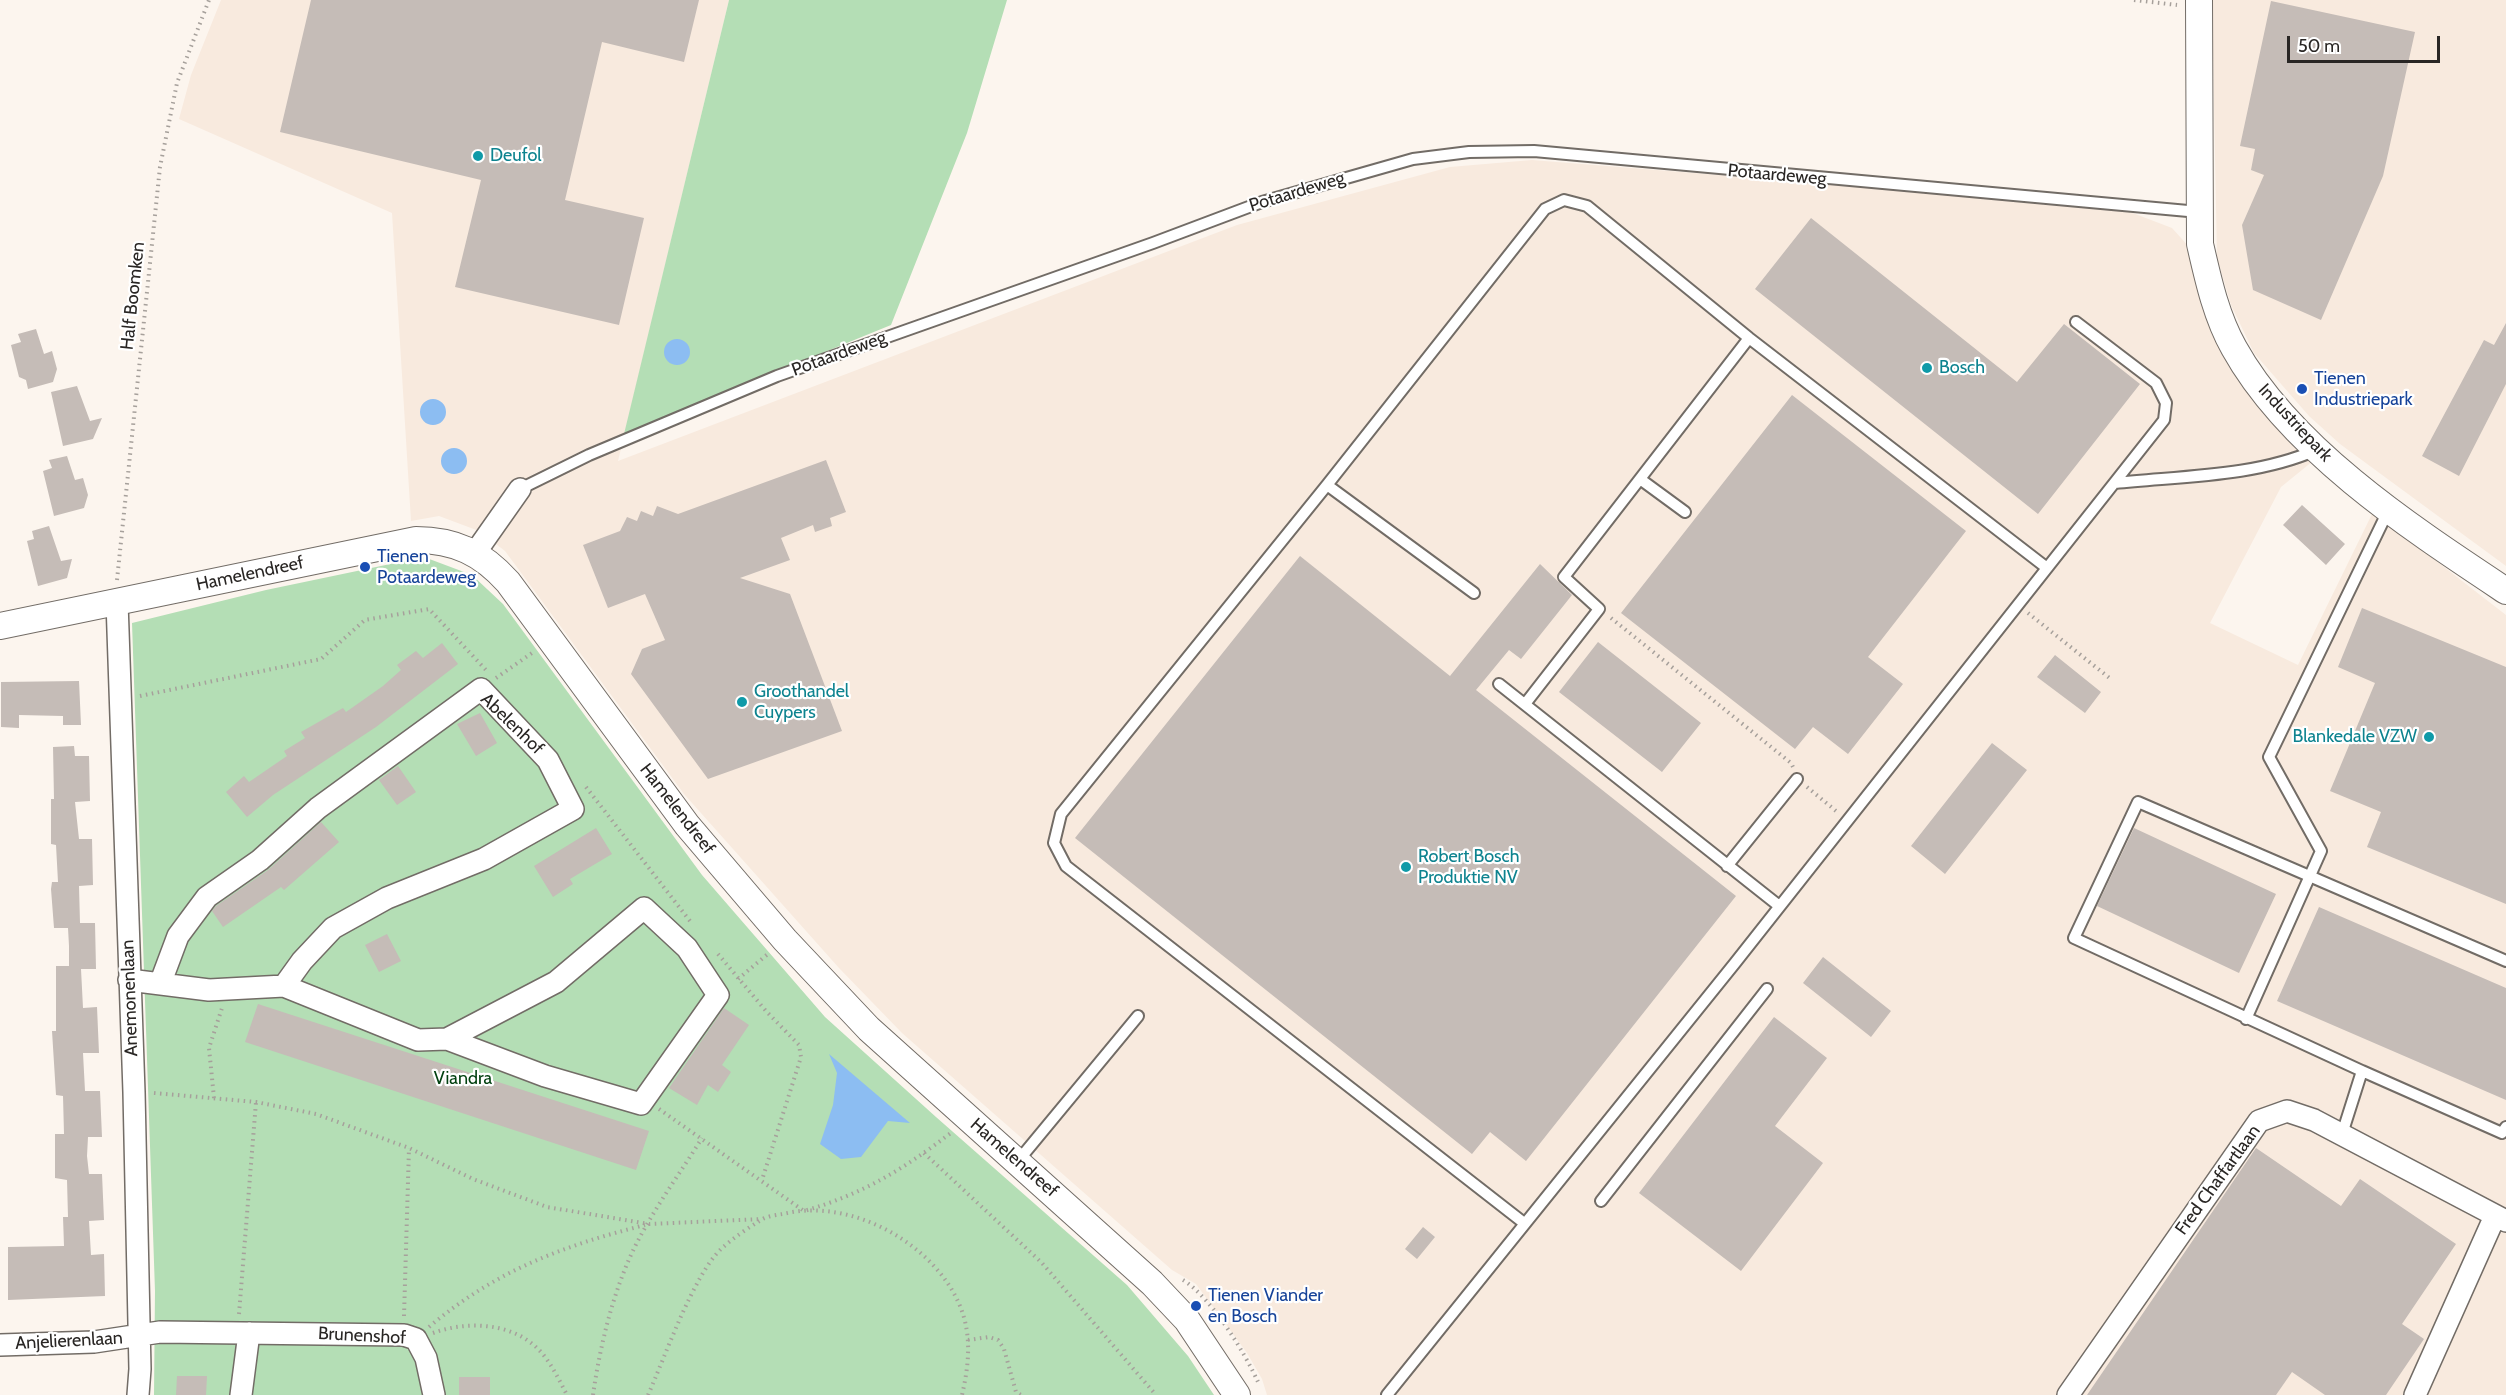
<!DOCTYPE html>
<style>
body{margin:0}
#map{position:relative;width:2506px;height:1395px;overflow:hidden;background:#fcf5ee;font-family:Cabin,sans-serif}
canvas{display:block}
.scale{position:absolute;left:2287px;top:36px;width:153px;height:27px;box-sizing:border-box;border:3px solid #292624;border-top:0;padding-left:8px;font-size:18px;line-height:21px;white-space:nowrap;color:#292624;-webkit-text-stroke:4px #fff;paint-order:stroke}
</style>
<div id="map">
<canvas width="2506" height="1395"></canvas>
<div class="scale">50 m</div>
</div>
<script>
const context = document.querySelector('canvas').getContext('2d');
context.lineJoin = 'round';
function fillPath(path, color) { context.fillStyle = color; context.fill(path, 'evenodd'); }
function strokePath(path, color, width, dash) { context.strokeStyle = color; context.lineWidth = width; context.lineCap = dash ? 'butt' : 'round'; context.setLineDash(dash || []); context.stroke(path); }
function drawText(font, color, halo, rows, align = 'center') {
  context.font = font + ' Cabin,sans-serif'; context.lineWidth = 4.5; context.setLineDash([]); context.textBaseline = 'middle'; context.strokeStyle = halo; context.fillStyle = color; for (const [text, x, y, turn = 0] of rows) {
    context.save(); context.translate(x, y); context.rotate((+turn || 0) * Math.PI / 180); context.textAlign = isNaN(turn) ? turn : align; if (halo) context.strokeText(text, 0, 0); context.fillText(text, 0, 0); context.restore();
  }
}
const built = new Path2D(`
 M221,0H729L618,461L1237,225L1450,167L1532,160L2117,207L2172,228L2191,249L2313,461L2281,487L2210,623L2298,665L2373,512L2506,615V1395H1267L1262,1379L1247,1353L1196,1284L1172,1270L902,1033L839,968L684,794L505,551L479,531L439,516L411,521L392,213L179,119L191,75Z
 M2212,0H2506V566L2340,444L2309,416L2254,353L2231,305L2217,258Z`);
const green = new Path2D(`
 M729,0H1007L967,133L891,325L624,434Z
 M424,557L472,575L503,604L702,875L825,1017L936,1117L1127,1285L1188,1356L1214,1395H154L155,1291L132,623L266,590Z`);
const water = new Path2D(`
 M664 352a13 13 0 1 1 26 0a13 13 0 1 1-26 0Z
 M420 412a13 13 0 1 1 26 0a13 13 0 1 1-26 0Z
 M441 461a13 13 0 1 1 26 0a13 13 0 1 1-26 0Z
 M829,1054L910,1123L888,1121L861,1157L841,1159L820,1144L833,1105L837,1073Z`);
const building = new Path2D(`
 M311,0H699L684,62L602,42L565,200L644,218L619,325L455,287L481,180L280,132Z
 M2271,1L2415,32L2383,176L2321,320L2253,290L2242,225L2264,175L2251,170L2255,149L2240,146Z
 M1811,218L2017,382L2064,324L2140,384L2038,514L1755,289Z
 M2506,323V384L2459,476L2422,456L2484,340L2494,345Z
 M36,329L44,354L52,351L57,369L53,382L28,389L26,380L19,377L11,345L21,342L18,334Z
 M77,386L90,421L102,418L93,439L63,446L51,392Z
 M1792,395L1966,531L1868,657L1903,684L1848,754L1813,727L1795,749L1621,613Z
 M67,456L75,480L83,478L88,495L84,508L54,516L43,471L52,468L49,460Z
 M826,460L846,512L830,518L832,526L815,532L813,525L781,538L790,560L740,578L790,594L842,731L708,779L631,674L642,649L665,640L645,594L608,608L583,545L620,531L627,517L637,521L641,511L653,516L657,506L678,514Z
 M2302,505L2345,544L2326,565L2283,525Z
 M49,526L61,561L72,559L67,578L38,586L27,541L34,539L32,531Z
 M1300,556L1450,676L1540,564L1572,595L1521,659L1509,650L1476,690L1736,896L1526,1161L1490,1132L1472,1154L1075,838Z
 M2362,608L2506,667V904L2367,847L2381,812L2330,791L2375,683L2338,667Z
 M1598,642L1701,723L1662,772L1559,692Z
 M442,643L458,664L376,727L273,795L247,817L226,792L244,776L249,782L287,756L284,751L305,738L301,732L343,708L346,712L383,686L401,670L397,665L416,651L423,658Z
 M2055,655L2101,692L2085,713L2037,677Z
 M79,681L81,725H63V716L19,715V728L1,727V682Z
 M480,713L497,743L476,756L457,724Z
 M1992,743L2027,770L1945,874L1911,846Z
 M74,746L75,756H89L90,801L75,802L79,839H92L93,885L79,886L80,923H95L96,969H81L83,1008L97,1007L99,1053H83L85,1091H100L102,1137H88L87,1156L89,1174H102L104,1220L89,1221L91,1255L104,1254L105,1296L8,1300V1247L64,1246L63,1217H68L67,1180L55,1178V1134H64L63,1096L56,1095L52,1031H56V966H69V946L68,928H54L51,889L52,882H58L56,845L51,844V799H54L53,747Z
 M398,766L416,792L397,805L379,780Z
 M321,822L339,842L284,890L281,887L223,927L212,911L216,906L268,870Z
 M596,828L612,854L570,879L573,884L553,897L534,866Z
 M2134,828L2276,894L2239,973L2097,906Z
 M2319,907L2506,988V1100L2277,1001Z
 M387,934L401,961L379,972L365,945Z
 M1823,957L1891,1011L1871,1037L1803,983Z
 M258,1004L649,1131L636,1170L245,1042Z
 M724,1008L749,1025L722,1065L731,1072L718,1092L708,1085L697,1105L669,1088Z
 M1774,1017L1827,1058L1775,1126L1823,1163L1741,1271L1639,1193Z
 M2256,1148L2341,1206L2360,1179L2456,1244L2402,1324L2424,1339L2386,1395H2325L2292,1372L2276,1395H2087Z
 M1423,1227L1435,1237L1417,1259L1405,1249Z
 M177,1376H207L206,1395H176Z
 M459,1377H490V1395H459Z`);
const path = new Path2D(`
 M2134,0L2177,5
 M117,580L160,167L177,83L209,0
 M2028,613L2112,680
 M1611,618L1791,763L1793,767
 M496,678L532,653
 M140,696L321,659L365,620L429,609L486,670
 M586,787L690,921
 M1807,787L1836,811
 M718,954L766,1011L799,1045L801,1057L762,1180
 M738,979L769,953
 M154,1093L256,1102L316,1114L409,1148L473,1179L547,1207L649,1224L762,1219
 M214,1098L209,1048L222,1008
 M659,1109L804,1211C863,1194 904,1169 952,1132
 M924,1153L1042,1263L1156,1395
 M1183,1280C1211,1297 1245,1353 1258,1382
 M239,1314L256,1102
 M404,1316L409,1148
 M429,1327C495,1271 562,1246 645,1225
 M433,1333C466,1321 510,1322 537,1348C550,1360 559,1380 567,1395
 M968,1340L989,1337L998,1340L1004,1349L1016,1392L1021,1395
 M593,1395C599,1353 609,1309 625,1269C643,1223 676,1180 702,1138
 M648,1395C665,1357 693,1276 721,1249C733,1238 748,1228 761,1220C767,1216 776,1215 783,1214C850,1197 934,1243 960,1306C972,1335 969,1365 962,1395`);
const service = new Path2D(`
 M1640,479L1685,512
 M2115,483C2180,476 2255,477 2316,450
 M1327,485L1474,593
 M520,489L589,455L777,376L1153,243L1262,202L1413,159L1469,152L1534,151L2199,212
 M1499,684L1778,905
 M1525,704L1599,609L1564,577L1749,338
 M1727,866L1797,779
 M2246,1019L2321,851L2269,757L2389,509
 M2362,1071L2502,1133L2506,1127
 M2342,1134L2362,1071L2074,938L2138,802L2506,961
 M1018,1161L1138,1016
 M1601,1201L1767,989
 M1524,1223L1066,866L1054,843L1061,814L1327,485L1545,209L1564,200L1587,206L1749,338L2047,568
 M1387,1395L1735,963L2164,420L2166,403L2156,383L2076,322`);
const minor = new Path2D(`
 M475,553L520,489
 M117,602L134,1092L140,1369L138,1395
 M129,980L209,990L284,986L418,1040L447,1039L545,1076L641,1104L718,995L687,948L644,908L556,982L447,1039
 M160,984L178,936L207,897L260,860L318,808L481,689L548,760L573,809L484,859L387,898L333,928L302,961L284,986
 M0,1345L94,1342L160,1332L404,1335L416,1339L426,1358L434,1395
 M241,1395L249,1333
 M2068,1395L2259,1121L2287,1111L2314,1120L2506,1221
 M2415,1395L2495,1216`);
const tertiary = new Path2D(`
 M2199,0L2200,244C2208,279 2216,316 2234,348C2290,449 2411,528 2506,591
 M0,626L416,540C455,540 482,553 508,582L687,825L785,940L869,1029L1152,1283L1187,1320L1237,1395`);
const markers = [
 [478,156,6,"#0f9aa8"],
 [1927,368,6,"#0f9aa8"],
 [2302,389,6,"#1a4fb4"],
 [365,567,6,"#1a4fb4"],
 [742,702,6,"#0f9aa8"],
 [2429,737,6,"#0f9aa8"],
 [1406,867,6,"#0f9aa8"],
 [1196,1306,6,"#1a4fb4"]
];
const cultureNames = [
 ["Deufol",490,156],
 ["Bosch",1939,368],
 ["Groothandel",754,692],
 ["Cuypers",754,713],
 ["Blankedale VZW",2417,737,"right"],
 ["Robert Bosch",1418,857],
 ["Produktie NV",1418,878]
];
const streetNames = [
 ["Potaardeweg",1777,175,5],
 ["Potaardeweg",1297,192,-17],
 ["Half Boomken",133,296,-84],
 ["Potaardeweg",839,354,-20],
 ["Industriepark",2295,423,47],
 ["Hamelendreef",250,574,-12],
 ["Abelenhof",512,724,44],
 ["Hamelendreef",677,809,52],
 ["Anemonenlaan",130,998,-92],
 ["Hamelendreef",1014,1158,41],
 ["Fred Chaffartlaan",2218,1180,-54],
 ["Brunenshof",362,1336,3],
 ["Anjelierenlaan",69,1341,-3]
];
const transitNames = [
 ["Tienen",2314,379],
 ["Industriepark",2314,400],
 ["Tienen",377,557],
 ["Potaardeweg",377,578],
 ["Tienen Viander",1208,1296],
 ["en Bosch",1208,1317]
];
const parkNames = [
 ["Viandra",463,1079]
];
fillPath(built, '#f8eade');
fillPath(green, '#b4deb5');
fillPath(water, '#8cbdf2');
fillPath(building, '#c5bcb7');
strokePath(service, '#726c66', 14);
strokePath(minor, '#726c66', 24);
strokePath(tertiary, '#726c66', 28);
strokePath(path, '#a6a09b', 4, [1.5, 4.5]);
strokePath(service, '#fff', 10);
strokePath(minor, '#fff', 21);
strokePath(tertiary, '#fff', 26);
for (const [x, y, r, color] of markers) { const dot = new Path2D(); dot.arc(x, y, r, 0, 2 * Math.PI); context.fillStyle = color; context.fill(dot); strokePath(dot, '#fff', 2); }
drawText('18px', '#0d838f', '#fff', cultureNames, 'left');
drawText('18px', '#292624', '#fff', streetNames);
drawText('18px', '#164399', '#fff', transitNames, 'left');
drawText('18px', '#024110', '#fff', parkNames);
</script>
